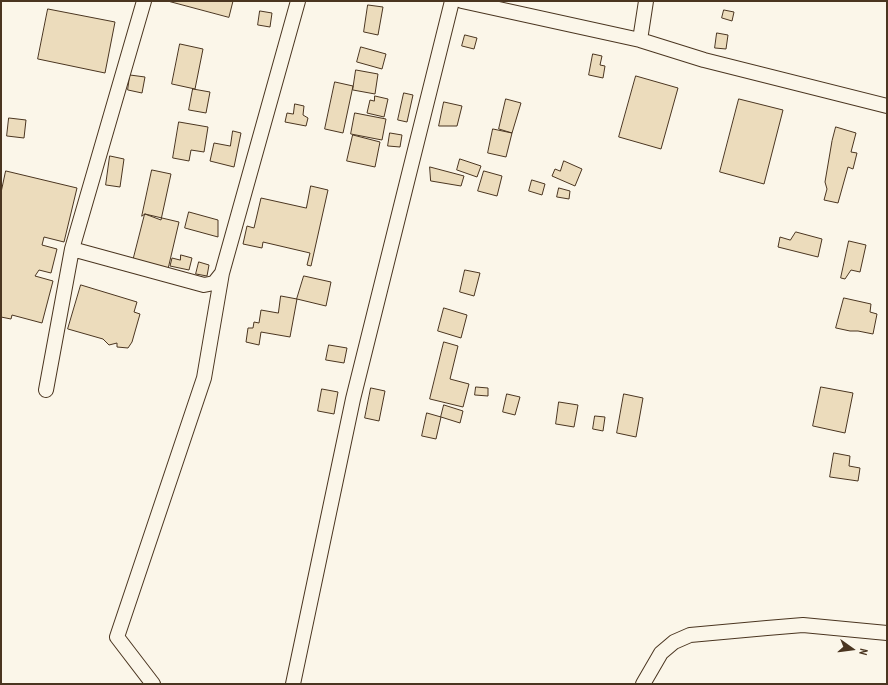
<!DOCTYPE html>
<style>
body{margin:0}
#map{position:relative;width:888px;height:685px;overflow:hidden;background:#fbf6e9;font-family:"PT Sans Narrow",sans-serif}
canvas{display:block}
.frame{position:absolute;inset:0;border:2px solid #4a3520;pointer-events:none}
.north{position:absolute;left:832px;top:629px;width:40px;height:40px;-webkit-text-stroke:3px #fbf6e9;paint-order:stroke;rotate:104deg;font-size:11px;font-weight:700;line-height:16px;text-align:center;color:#4a3520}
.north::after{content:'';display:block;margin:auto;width:14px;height:18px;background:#4a3520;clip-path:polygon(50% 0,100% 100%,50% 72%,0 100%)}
</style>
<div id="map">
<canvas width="888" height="685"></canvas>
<div class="frame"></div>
<div class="north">N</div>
</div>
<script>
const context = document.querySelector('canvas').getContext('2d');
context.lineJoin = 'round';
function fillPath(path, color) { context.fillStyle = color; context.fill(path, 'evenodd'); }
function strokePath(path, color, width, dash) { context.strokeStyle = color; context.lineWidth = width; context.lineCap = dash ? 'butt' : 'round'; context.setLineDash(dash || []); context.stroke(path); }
const building = new Path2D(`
 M168,1H233L229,17Z
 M368,5L383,7L378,35L364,32Z
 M48,9L115,22L105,73L38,59Z
 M724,10L734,12L732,21L722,18Z
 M260,11L272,13L270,27L258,25Z
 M717,33L728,35L726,49L715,48Z
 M465,35L477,38L474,49L462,46Z
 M180,44L203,49L195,89L172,84Z
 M361,47L386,54L382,69L357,62Z
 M593,54L602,56L600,65L605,66L603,78L589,75Z
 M356,70L378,74L375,94L353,90Z
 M130,75L145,77L142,93L128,90Z
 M636,76L678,88L661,149L619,137Z
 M335,82L353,86L343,133L325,129Z
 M193,89L210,92L206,113L189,110Z
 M404,93L413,95L407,122L398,120Z
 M375,96L388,99L384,117L367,113L370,100L374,101Z
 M506,99L521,103L512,133L499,129Z
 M739,99L783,110L764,184L720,172Z
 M444,102L462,106L457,126H439Z
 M295,104L304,106L303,115L308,118L306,126L285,122L287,113L293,114Z
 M355,113L386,119L382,140L351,134Z
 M9,118L26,120L24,138L7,136Z
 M179,122L208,127L204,152L191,150L189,161L173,158Z
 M836,127L856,133L851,152L857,153L853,169L848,167L838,203L824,200L827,189L825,182L832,141Z
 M493,129L512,133L506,157L488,153Z
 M233,131L241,133L234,167L210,161L214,143L230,146Z
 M390,133L402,135L400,147L388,146Z
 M353,135L380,142L375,167L347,161Z
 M110,156L124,159L120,187L106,185Z
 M460,159L481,166L477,177L457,170Z
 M564,161L582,169L575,186L552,176L555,169L560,171Z
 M430,167L464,176L461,186L431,181Z
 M152,170L171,174L161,220L145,214L142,216Z
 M6,171L77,188L64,242L44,237L42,245L57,249L51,273L39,270L35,276L53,281L42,323L12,315L11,319L1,317V193Z
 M484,171L502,176L497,196L478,191Z
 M532,180L545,184L542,195L529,191Z
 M311,186L328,190L311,266L307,265L310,253L263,242L262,248L243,244L247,226L254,228L261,198L306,208Z
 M559,188L570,191L569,199L557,197Z
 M189,212L218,220V237L185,228Z
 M145,214L179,222L168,269L133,261Z
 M796,232L822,239L818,257L778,247L780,237L790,240Z
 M849,241L866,245L860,272L851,270L845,279L841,278Z
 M181,255L192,258L189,270L170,266L172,258L180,260Z
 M199,262L209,265L207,276L196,274Z
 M465,270L480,273L474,296L460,292Z
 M304,276L331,282L326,306L297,299Z
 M81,285L137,302L134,312L140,314L132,342L128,348L117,347V343L109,345L103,339L68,329Z
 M281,296L297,299L290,337L261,332L259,345L246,342L248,328H253L254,322L259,323L261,310L278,313Z
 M844,298L871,304L870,312L877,314L873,334L858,331H850L836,328Z
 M444,308L467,315L461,338L438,331Z
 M444,342L458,346L450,379L469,384L463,407L430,399Z
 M329,345L347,348L344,363L326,360Z
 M476,387L488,388V396L475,395Z
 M821,387L853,393L845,433L813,426Z
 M371,388L385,391L379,421L365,418Z
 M322,389L338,392L334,414L318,411Z
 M507,394L520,397L515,415L503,412Z
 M624,394L643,398L636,437L617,433Z
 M559,402L578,405L574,427L556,424Z
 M444,405L463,411L460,423L441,417Z
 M427,413L441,417L436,439L422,436Z
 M595,416L605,417L603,431L593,429Z
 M834,453L850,456L849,466L860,468L858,481L830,477Z`);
const street = new Path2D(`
 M462,1L640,40L704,60L887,106
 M640,40L646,1
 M72,249L204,285L214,283L222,273L298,1
 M46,390L72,249L144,1
 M153,684L117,637L204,378L222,273
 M293,684L353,399L452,1
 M643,684L661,653L674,642L690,635L767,628L803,625L887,633`);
fillPath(building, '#ecdcbc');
strokePath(building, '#4a3520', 1);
strokePath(street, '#4a3520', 16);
strokePath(street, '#fbf6e9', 14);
</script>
